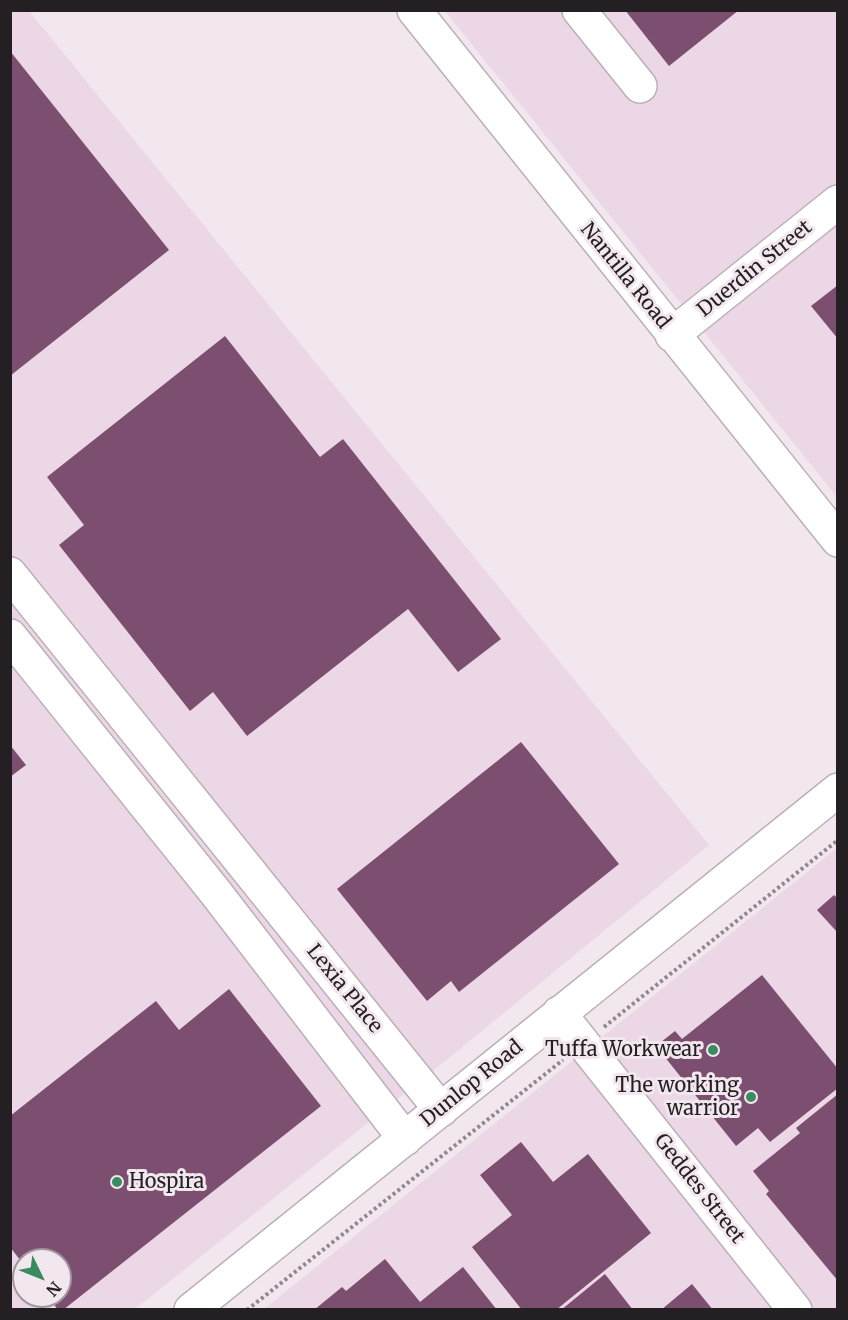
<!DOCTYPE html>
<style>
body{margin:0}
#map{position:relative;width:848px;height:1320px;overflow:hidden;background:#f3e7ef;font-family:Merriweather,serif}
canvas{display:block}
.frame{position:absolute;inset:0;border:12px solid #241f22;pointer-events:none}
.north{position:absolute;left:12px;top:1248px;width:60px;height:60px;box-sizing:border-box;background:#f3e7ef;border:2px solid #a0979d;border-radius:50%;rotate:133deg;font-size:16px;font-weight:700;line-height:24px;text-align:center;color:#241f22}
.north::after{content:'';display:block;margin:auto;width:21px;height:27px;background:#378d60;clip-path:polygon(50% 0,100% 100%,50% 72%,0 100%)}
</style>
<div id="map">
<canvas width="848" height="1320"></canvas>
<div class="frame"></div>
<div class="north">N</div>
</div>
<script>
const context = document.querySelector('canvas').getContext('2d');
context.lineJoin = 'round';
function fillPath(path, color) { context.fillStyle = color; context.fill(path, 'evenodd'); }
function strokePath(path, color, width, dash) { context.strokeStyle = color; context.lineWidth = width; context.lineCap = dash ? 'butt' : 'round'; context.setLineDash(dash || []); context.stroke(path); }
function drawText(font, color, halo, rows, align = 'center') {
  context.font = font + ' Merriweather,serif'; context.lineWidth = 6; context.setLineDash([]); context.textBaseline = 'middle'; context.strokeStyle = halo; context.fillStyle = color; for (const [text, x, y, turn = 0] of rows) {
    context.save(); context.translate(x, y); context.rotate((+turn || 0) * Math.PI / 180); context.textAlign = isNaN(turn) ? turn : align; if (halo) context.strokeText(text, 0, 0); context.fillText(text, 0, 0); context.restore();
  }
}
const built = new Path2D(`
 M10,11H29L709,845L455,1053L135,1309H11ZM24,1260H60V1296H24Z
 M445,11H837V497Z
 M837,848V1309H264Z`);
const building = new Path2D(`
 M625,10H739L669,66Z
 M10,51L169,250L10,376Z
 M838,285V339L811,306Z
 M225,336L320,457L343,439L501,639L458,672L408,609L247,736L213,692L190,711L59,545L84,525L47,477Z
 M521,742L619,864L459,992L451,981L427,1001L337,889Z
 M10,745L26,765L10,777Z
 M834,895L838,899V933L817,910Z
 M762,975L838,1069V1088L770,1142L758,1128L736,1146L656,1046L675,1031L682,1039Z
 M229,989L321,1106L63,1310H58L48,1296H60V1260H24V1265L10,1247V1116L156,1001L179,1030Z
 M838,1094V1281L766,1194L769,1191L753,1171L800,1133L796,1128Z
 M521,1142L553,1182L588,1154L651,1233L556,1310H522L472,1247L512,1215L480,1175Z
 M385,1259L420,1302L463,1267L497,1310H314L342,1287L346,1291Z
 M605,1274L633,1310H561Z
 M692,1284L713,1310H661Z`);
const path = new Path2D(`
 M604,1027L838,840
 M247,1310L563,1060`);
const minor = new Path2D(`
 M414,10L838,540
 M579,10L640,86
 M672,335L838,202
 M10,574L441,1110
 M10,636L216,893L405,1139
 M559,1013L795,1310
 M191,1310L838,790`);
const markers = [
 [713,1050,6,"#378d60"],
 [751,1097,6,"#378d60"],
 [117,1182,6,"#378d60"]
];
const streetNames = [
 ["Duerdin Street",755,269,-39],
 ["Nantilla Road",625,276,51],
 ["Lexia Place",344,989,51],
 ["Dunlop Road",472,1084,-39],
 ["Geddes Street",699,1189,52]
];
const poiNames = [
 ["Tuffa Workwear",701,1050],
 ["The working",739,1086],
 ["warrior",739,1109],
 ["Hospira",129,1182,"left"]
];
fillPath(built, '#ebd7e5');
fillPath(building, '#7c4e6f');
strokePath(minor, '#bcb0b8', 36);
strokePath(path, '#90888d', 4, [3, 3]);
strokePath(minor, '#fff', 33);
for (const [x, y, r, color] of markers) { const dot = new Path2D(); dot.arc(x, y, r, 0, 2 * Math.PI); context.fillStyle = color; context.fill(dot); strokePath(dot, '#f3e7ef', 2); }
drawText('20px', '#241f22', '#f3e7ef', streetNames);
drawText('20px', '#241f22', '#f3e7ef', poiNames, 'right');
</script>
